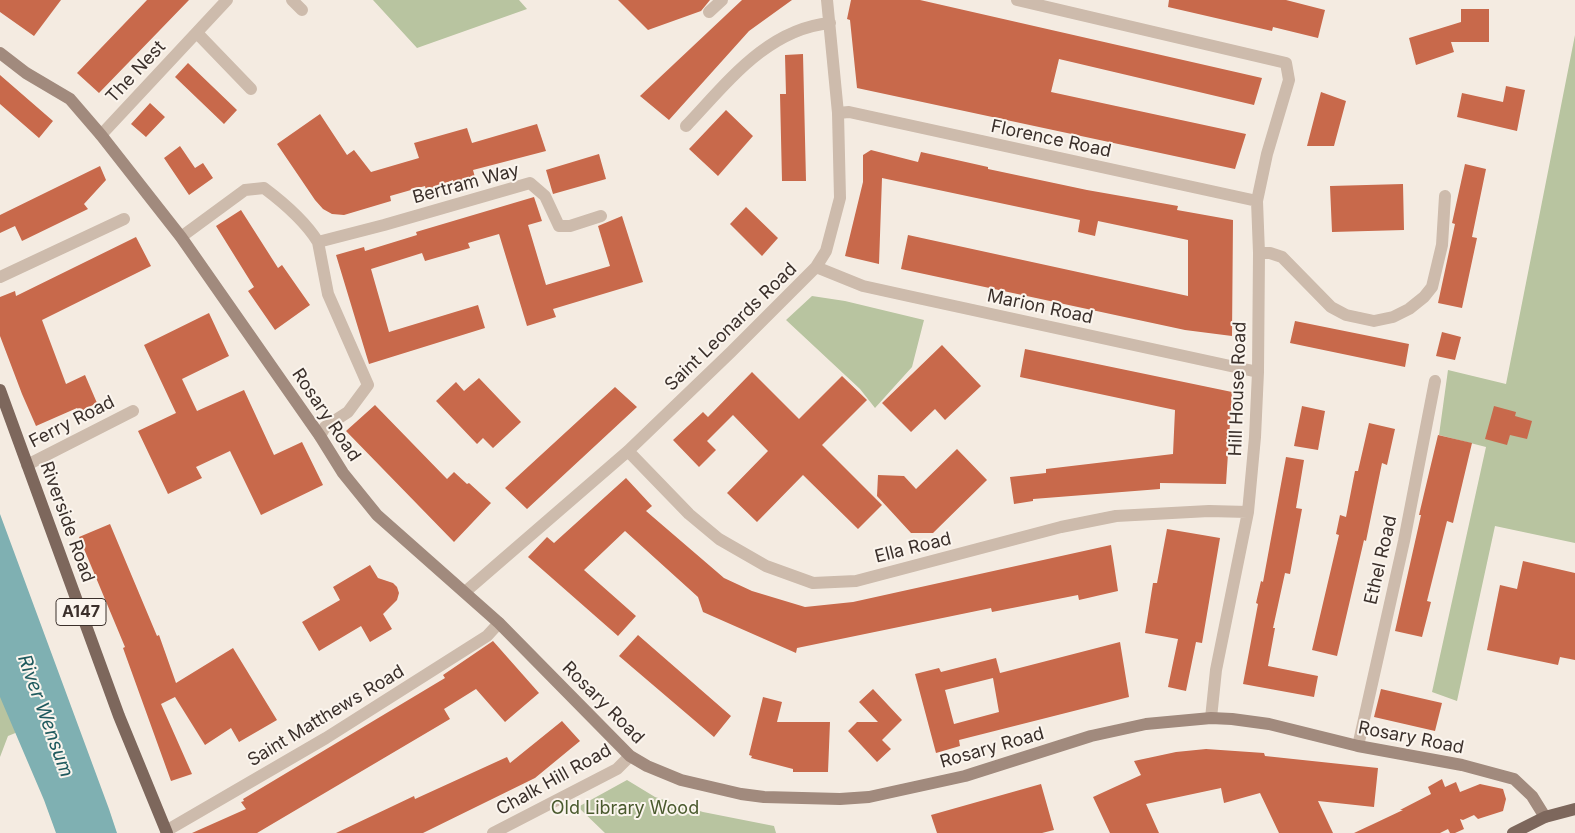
<!DOCTYPE html>
<style>
body{margin:0}
canvas{display:block;background:#f4ebe1}
</style>
<canvas width="1575" height="833"></canvas>
<script>
const context = document.querySelector('canvas').getContext('2d');
context.lineJoin = 'round';
function fillPath(path, color) { context.fillStyle = color; context.fill(path, 'evenodd'); }
function strokePath(path, color, width, dash) { context.strokeStyle = color; context.lineWidth = width; context.lineCap = dash ? 'butt' : 'round'; context.setLineDash(dash || []); context.stroke(path); }
function drawText(font, color, halo, rows, align = 'center') {
  context.font = font + ' Inter,sans-serif'; context.lineWidth = 4; context.setLineDash([]); context.textBaseline = 'middle'; context.strokeStyle = halo; context.fillStyle = color; for (const [text, x, y, turn = 0] of rows) {
    context.save(); context.translate(x, y); context.rotate((+turn || 0) * Math.PI / 180); context.textAlign = isNaN(turn) ? turn : align; if (halo) context.strokeText(text, 0, 0); context.fillText(text, 0, 0); context.restore();
  }
}
const green = new Path2D(`
 M373,0H519L527,9L417,48Z
 M1575,35V543L1495,526L1457,701L1432,692L1486,447L1439,435L1448,370L1506,384Z
 M812,296L845,301L924,320L912,367L875,408L860,389L786,320Z
 M0,663L35,725L8,736L0,757Z
 M627,780L655,797L703,812L774,826L776,833H605L578,807Z`);
const water = new Path2D(`
 M0,514L109,809L117,833H56L44,800L0,697Z`);
const building = new Path2D(`
 M0,0H61L34,36L0,12Z
 M147,0H189L99,93L77,73Z
 M618,0H710L701,11L648,30Z
 M742,0H792L749,31L669,120L640,96Z
 M851,0H920L1262,78L1254,105L1059,59L1051,92L1246,134L1235,169L857,88L850,20L847,19Z
 M1169,0H1286L1325,10L1318,38L1273,27L1272,31L1168,7Z
 M1461,9H1489V42H1451L1454,52L1416,65L1409,38L1461,22Z
 M803,54L806,181H782L780,94H786L785,55Z
 M188,63L237,110L224,124L175,77Z
 M0,75L53,121L39,138L0,104Z
 M1506,86L1525,90L1517,131L1457,117L1462,93L1503,102Z
 M1321,92L1346,101L1334,146H1307Z
 M150,103L165,117L146,137L131,124Z
 M726,110L753,136L718,176L689,149Z
 M320,114L347,155L354,150L371,172L419,158L414,143L467,128L472,143L537,124L546,151L473,170L476,181L455,187L453,180L426,190L425,186L390,196L391,201L344,215L332,214L323,209L315,200L277,144Z
 M180,146L195,168L203,163L213,178L189,195L164,158Z
 M871,150L918,162L921,152L988,167V169L1087,190L1178,206L1177,210L1233,220L1232,336L1185,330L901,269L908,235L1188,296V240L1098,221L1095,236L1078,232L1080,220L882,178L879,264L845,256L863,182V155Z
 M599,154L606,179L553,194L546,170Z
 M1465,164L1486,169L1472,237L1477,238L1462,308L1438,303L1455,224L1452,223Z
 M100,166L106,180L84,204L88,209L22,241L15,226L0,233V215Z
 M1403,184L1404,230L1332,232L1330,186Z
 M534,197L542,221L528,225L546,285L610,266L598,226L622,216L643,282L553,309L556,317L527,326L499,234L468,243L470,248L425,261L422,253L371,269L389,332L478,305L485,328L369,364L336,255L364,247L365,251L417,235L416,232Z
 M746,207L778,238L762,256L730,224Z
 M241,210L278,268L282,265L310,305L275,330L248,291L254,287L216,226Z
 M136,237L151,266L42,320L66,384L85,375L97,403L79,412L77,408L36,426L22,394L0,336V297L15,291L16,296Z
 M209,313L229,356L182,379L197,411L244,390L274,455L302,442L323,485L261,515L230,451L196,467L202,478L168,494L138,431L176,413L144,345Z
 M1295,321L1409,344L1405,367L1290,343Z
 M1442,332L1461,337L1455,360L1436,356Z
 M942,345L981,386L945,420L935,409L911,432L882,403Z
 M1025,349L1232,392L1226,484L1160,483V489L1033,499V501L1014,504L1010,477L1046,473V469L1173,454L1175,410L1020,377Z
 M752,372L799,419L842,376L867,400L822,445L882,505L858,529L803,475L757,522L727,493L768,451L733,415L707,441L716,450L699,467L673,440L703,412L708,417Z
 M479,378L521,422L493,448L483,438L477,444L436,401L456,382L464,391Z
 M615,387L637,407L527,509L505,488Z
 M375,405L447,479L454,472L467,484L469,483L491,503L454,542L346,431Z
 M1302,406L1325,411L1318,450L1294,446Z
 M1494,406L1516,412L1515,416L1532,421L1527,439L1510,435L1507,445L1485,439Z
 M1369,423L1395,429L1387,465L1382,463L1366,541L1364,540L1337,656L1312,650L1339,535L1336,534L1340,515L1346,517L1355,471H1358Z
 M1438,435L1472,443L1453,523L1447,521L1427,601L1431,602L1422,637L1395,631L1421,515H1419Z
 M957,449L987,480L933,533H911L877,496L878,475L904,476L916,489Z
 M1286,457L1304,460L1296,508L1302,509L1290,574L1285,573L1273,628H1275L1268,666L1318,676L1314,697L1243,684L1258,604L1256,603L1261,581L1263,582Z
 M626,478L652,506L646,511L724,578L752,591L805,607L853,602L1111,545L1118,591L1079,600L1078,595L992,612L991,608L797,648L796,653L703,612L698,597L625,531L584,570L636,616L618,636L528,557L547,537L554,543Z
 M110,524L157,636L159,635L176,683L233,648L277,720L239,742L231,728L205,745L175,697L161,704L192,774L171,781L123,648L125,647L79,537Z
 M1167,529L1220,538L1202,643L1196,642L1186,691L1168,687L1178,639L1145,633L1153,583H1157Z
 M1523,561L1575,573V660L1560,657L1558,665L1487,650L1500,585L1517,589Z
 M370,565L378,578L393,583L397,587L399,593L397,600L383,614L392,629L370,642L361,626L319,651L302,622L340,600L333,587Z
 M638,635L731,716L714,737L619,656Z
 M493,641L539,693L505,722L476,689L444,709L450,719L257,833H192L246,809L241,802L244,801L243,799L445,678L443,675Z
 M1120,642L1129,697L959,740L960,746L936,753L915,674L939,668L941,672L996,658L1000,673ZM993,678L999,712L954,724L945,690Z
 M873,689L902,720L882,740L891,749L877,762L848,731L857,722H878L859,702Z
 M1381,689L1442,703L1435,731L1374,717Z
 M763,697L782,702L777,722H830L828,772H793V769L751,758L752,756L749,755Z
 M562,721L580,741L535,778L423,833H336L414,796L415,799L507,757L510,763Z
 M1206,749L1264,753L1265,756L1378,768L1374,807L1318,801L1333,833H1279L1260,793L1224,803L1221,788L1146,804L1159,833H1110L1093,797L1141,775L1134,761L1176,752Z
 M1442,779L1445,787L1456,782L1460,792L1480,784L1503,789L1506,799L1503,811L1478,819L1474,815L1463,820L1460,819L1464,829L1455,833H1450L1448,829L1440,833H1354L1403,810H1400L1431,794L1428,787Z
 M1041,784L1054,830L1042,833H937L931,815Z`);
const street = new Path2D(`
 M292,0L302,10
 M1017,0L1286,63L1289,80L1267,154L1257,201L1259,253L1258,372L1255,437L1248,512L1216,670L1211,718
 M709,12L722,0
 M197,33L251,89
 M838,113L849,112L1257,201
 M686,126C727,83 767,29 830,23
 M101,135L227,0
 M181,237L245,190L264,188C284,203 305,221 318,242L384,225L530,183L545,196L559,226H570L601,216
 M318,242L328,294L368,385L348,412L325,427L320,436
 M1259,253H1270L1282,257L1331,307L1346,315L1374,321L1393,317L1409,309L1424,297L1432,287L1442,245L1445,196
 M816,267L863,286L913,297L1258,372
 M0,277L124,219
 M628,451L689,514L719,539L766,566L813,583L856,581L1061,527L1116,516L1209,511L1248,512
 M27,465L133,411
 M465,592L628,451L731,352L816,267L826,251L840,198L838,113L827,0
 M1358,746L1404,541L1435,381
 M166,831L326,738L487,636L499,623
 M493,833L617,769L630,756`);
const secondary = new Path2D(`
 M0,53L26,73L70,99L101,135L181,237L320,436L343,473L377,515L499,623L630,756L647,766L681,780L741,794L764,797L840,799L869,797L965,776L1091,736L1146,724L1211,718L1232,719L1269,724L1358,746L1462,765L1514,779L1532,796L1545,817`);
const primary = new Path2D(`
 M0,390L119,716L167,833
 M1513,833L1545,817L1575,809`);
const shields = [
 [81,612,50]
];
const shieldNames = [
 ["A147",81,612]
];
const streetNames = [
 ["The Nest",136,72,-47],
 ["Florence Road",1051,139,12],
 ["Bertram Way",466,184,-15],
 ["Marion Road",1040,307,12],
 ["Saint Leonards Road",731,327,-44],
 ["Hill House Road",1238,389,-88],
 ["Rosary Road",326,415,56],
 ["Ferry Road",72,422,-27],
 ["Riverside Road",67,522,70],
 ["Ella Road",913,548,-14],
 ["Ethel Road",1381,560,-77],
 ["Rosary Road",603,703,45],
 ["Saint Matthews Road",326,716,-31],
 ["Rosary Road",1411,738,11],
 ["Rosary Road",992,748,-16],
 ["Chalk Hill Road",554,780,-29]
];
const parkNames = [
 ["Old Library Wood",625,809]
];
const waterNames = [
 ["River Wensum",45,716,70]
];
fillPath(green, '#b8c4a0');
fillPath(water, '#7fb0b2');
fillPath(building, '#c8694b');
strokePath(street, '#cdbbac', 12);
strokePath(secondary, '#a18a7d', 12);
strokePath(primary, '#7d675c', 12);
for (const [x, y, w] of shields) { const box = new Path2D(); box.roundRect(x - w / 2, y - 13.5, w, 27, 4); context.fillStyle = '#fbf5ee'; context.fill(box); strokePath(box, '#3b302b', 1); }
drawText('bold 16px', '#3b302b', null, shieldNames);
drawText('18px', '#3b302b', '#fbf5ee', streetNames);
drawText('18px', '#4a5a2e', '#fbf5ee', parkNames);
drawText('italic 19px', '#1f5a5e', '#fbf5ee', waterNames);
</script>
